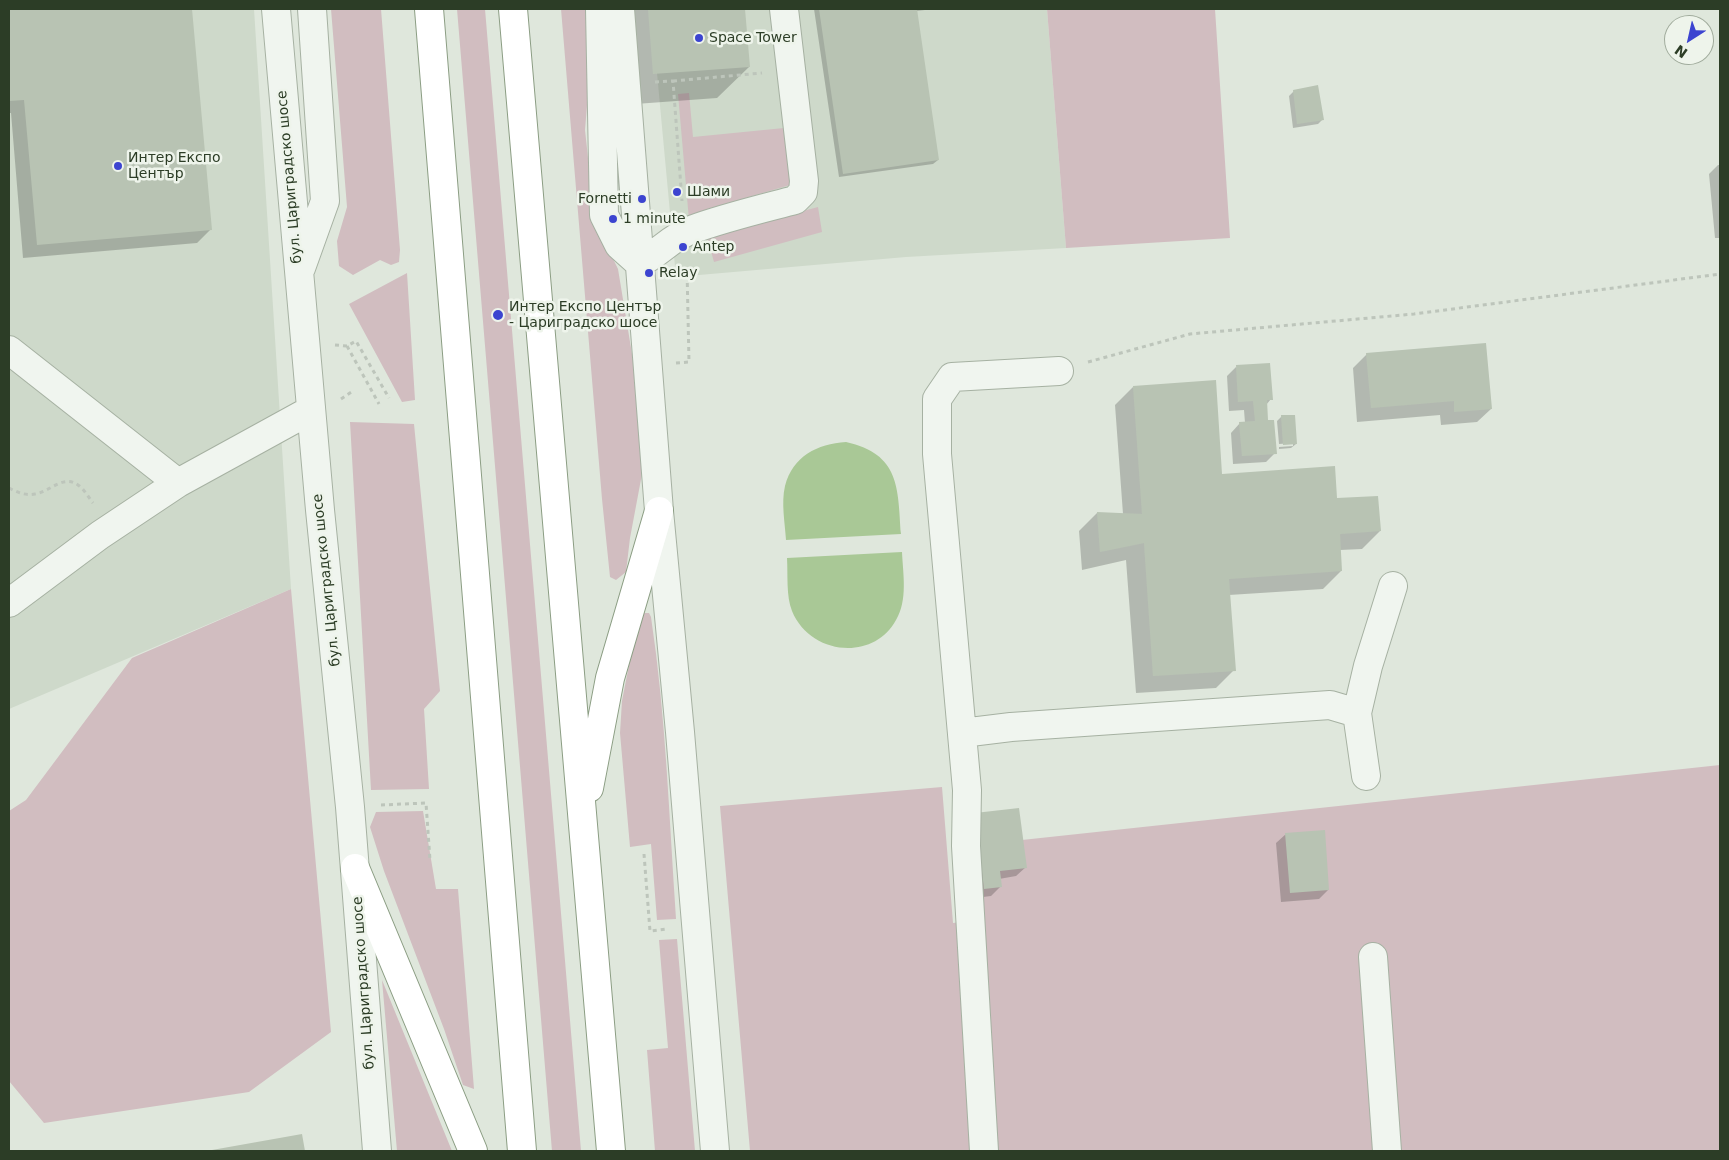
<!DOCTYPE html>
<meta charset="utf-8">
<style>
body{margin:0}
#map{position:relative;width:1729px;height:1160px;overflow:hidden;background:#dfe7dc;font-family:"DejaVu Sans",sans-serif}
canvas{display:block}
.frame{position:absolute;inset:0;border:10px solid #2c3d26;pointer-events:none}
.north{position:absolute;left:1664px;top:15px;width:50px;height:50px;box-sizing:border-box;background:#eef4eb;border:1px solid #a0ab9c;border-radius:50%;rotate:215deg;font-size:14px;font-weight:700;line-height:20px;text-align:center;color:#2c3d26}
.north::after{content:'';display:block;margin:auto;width:18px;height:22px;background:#3c44d0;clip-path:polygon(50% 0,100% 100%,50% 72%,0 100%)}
</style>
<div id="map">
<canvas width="1729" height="1160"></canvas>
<div class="frame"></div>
<div class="north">N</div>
</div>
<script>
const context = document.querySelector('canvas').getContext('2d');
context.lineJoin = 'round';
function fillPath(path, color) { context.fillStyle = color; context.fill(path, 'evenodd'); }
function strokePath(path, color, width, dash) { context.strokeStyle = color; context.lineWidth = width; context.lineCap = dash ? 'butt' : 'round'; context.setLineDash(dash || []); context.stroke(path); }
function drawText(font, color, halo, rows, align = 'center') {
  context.font = font + ' "DejaVu Sans",sans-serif'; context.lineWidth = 5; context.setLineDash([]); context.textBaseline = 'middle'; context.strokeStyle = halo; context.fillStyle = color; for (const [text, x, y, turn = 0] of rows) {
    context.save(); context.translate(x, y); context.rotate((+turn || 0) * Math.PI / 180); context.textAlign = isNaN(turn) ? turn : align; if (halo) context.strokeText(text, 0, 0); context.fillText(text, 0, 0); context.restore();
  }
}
const built = new Path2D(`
 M9,9H254L291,589L9,709Z
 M651,9H1047L1066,248L906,257L676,277Z`);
const green = new Path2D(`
 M331,9H381L400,250L399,262L391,265L380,260L353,275L339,266L337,241L347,207Z
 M457,9H485L581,1151H552Z
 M561,9H595L585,130L595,222L618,269L633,360L642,474L630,538L626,572L616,580L610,577L602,499Z
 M1047,9H1215L1230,238L1066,248Z
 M689,93L693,137L784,128L788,130L791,135L790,185L707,209V213L689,220L678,94Z
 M818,207L822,232L714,262L707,237Z
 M407,273L415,400L402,402L349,304Z
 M350,422L414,424L440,691L424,709L429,789L371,790Z
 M291,589L331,1032L249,1092L44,1123L9,1081V811L26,800L132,658Z
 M645,613H649L651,617C666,716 669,818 676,919L657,920L651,844L630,847L620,733L622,701L629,665L641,614Z
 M1720,765V1151H750L720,806L942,787L953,923L970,921L966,846Z
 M423,811L436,889H458L474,1089L463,1085L444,1029L384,871L370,827L376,812Z
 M677,939L695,1151H655L647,1050L668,1048L659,940Z
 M382,980L452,1151H397Z`);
const water = new Path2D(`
 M846,442C900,454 898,488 901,534L786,540C785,523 781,503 785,486C793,456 817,444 846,442Z
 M902,552C903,574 908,600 896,620C873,662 810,655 792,611C786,596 788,575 787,558Z`);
const shadow = new Path2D(`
 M9,9H191L211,229L197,243L23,258L11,113H9Z
 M615,9H744L749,67L717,98L622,105Z
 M814,9H934L916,11L938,160L933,164L839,177Z
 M1294,91L1323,119L1318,124L1293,128L1289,96Z
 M1718,165H1720V238H1715L1709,174Z
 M1367,354L1491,409L1477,422L1441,425L1440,415L1357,422L1353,368Z
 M1236,367L1271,399L1266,405L1267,422L1275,453L1266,462L1233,464L1231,433L1240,423H1245L1244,410L1229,411L1227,376Z
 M1133,387L1221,475L1336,500L1380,531L1362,549L1340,550L1341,571L1323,589L1229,595L1234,670L1216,688L1136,693L1126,560L1082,570L1079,531L1097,513L1123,514L1115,405Z
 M1282,416L1296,444L1291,448L1279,449V447L1293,446V443L1279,444L1277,421Z
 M966,823L1026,867L1016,876L999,879L1001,886L991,896L975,898Z
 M1286,834L1328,890L1319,899L1281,902L1276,843Z
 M301,1136L304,1151H214Z`);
const building = new Path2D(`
 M9,9H192L212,230L37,245L24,100L9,101Z
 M648,9H745L750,67L653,74Z
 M819,9H917L939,160L843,174Z
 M1318,85L1324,120L1297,124L1293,90Z
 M1486,343L1492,409L1454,412V401L1371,408L1366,353Z
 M1270,363L1273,400H1267L1268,420H1274L1277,454L1242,456L1239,422L1255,421L1253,401L1238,402L1236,365Z
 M1216,380L1222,474L1335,466L1337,498L1378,496L1381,531L1340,534L1342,571L1229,579L1236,671L1153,676L1144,543L1100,552L1097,512L1142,514L1133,386Z
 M1281,415H1295L1297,444L1283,445Z
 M1019,808L1027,868L1000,871L1002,887L984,889L975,813Z
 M1325,830L1329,890L1290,893L1285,833Z
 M302,1134L305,1151H212V1150Z`);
const path = new Path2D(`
 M673,81L762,73
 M655,82L673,81L682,201
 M335,345L347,346L356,341L389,398
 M347,346L379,404
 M1088,362L1190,334L1414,314L1720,274
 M676,363L689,362L687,269
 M341,399L353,391
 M9,488C17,492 25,496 35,494C50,492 63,474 78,485C84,489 89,498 93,503
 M381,805L426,803L430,860
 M644,854L650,931L667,929`);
const minor = new Path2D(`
 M276,9L320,510L350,807L377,1151
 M600,9L604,215L619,245L639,263C659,254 670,238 691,230C723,218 761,209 795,200L803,192L804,181L784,9
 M620,9L659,511L680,732L715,1151
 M301,268L325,201L312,9
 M9,350L178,483
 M9,603L100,535L178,483L311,410
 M962,733L1011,727L1330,705L1357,713
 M1366,776L1357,713L1368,666L1393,586
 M1373,957L1387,1151
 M984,1151L966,846L967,790L937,454V399L952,377L1059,371`);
const highway = new Path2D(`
 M429,9L522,1151
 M513,9L611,1151
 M589,788L610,678L659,511
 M355,868L473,1151`);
const markers = [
 [699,38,5,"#3c44d0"],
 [118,166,5,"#3c44d0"],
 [677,192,5,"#3c44d0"],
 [642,199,5,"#3c44d0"],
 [613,219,5,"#3c44d0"],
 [683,247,5,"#3c44d0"],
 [649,273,5,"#3c44d0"],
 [498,315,6,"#3c44d0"]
];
const poiNames = [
 ["Space Tower",709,38],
 ["Интер Експо",128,158],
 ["Център",128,174],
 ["Шами",687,192],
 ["Fornetti",632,199,"right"],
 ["1 minute",623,219],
 ["Antep",693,247],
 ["Relay",659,273],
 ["Интер Експо Център",509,307],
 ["- Цариградско шосе",509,323]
];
const streetNames = [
 ["бул. Цариградско шосе",290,177,-95],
 ["бул. Цариградско шосе",327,580,-96],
 ["бул. Цариградско шосе",364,983,-94]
];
fillPath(built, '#ced9ca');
fillPath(green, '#d1bdc0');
fillPath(water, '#a9c896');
fillPath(shadow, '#0003');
fillPath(building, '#b8c3b3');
strokePath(minor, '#a6b1a2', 30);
strokePath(highway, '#8b9d83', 30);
strokePath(path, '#bdc5bb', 3, [4, 4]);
strokePath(minor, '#f0f5ef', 28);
strokePath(highway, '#fff', 28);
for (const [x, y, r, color] of markers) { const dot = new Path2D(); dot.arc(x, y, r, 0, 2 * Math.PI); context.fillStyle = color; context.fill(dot); strokePath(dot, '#eef4eb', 2); }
drawText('14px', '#2c3d26', '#eef4eb', poiNames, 'left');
drawText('14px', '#2c3d26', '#eef4eb', streetNames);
</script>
